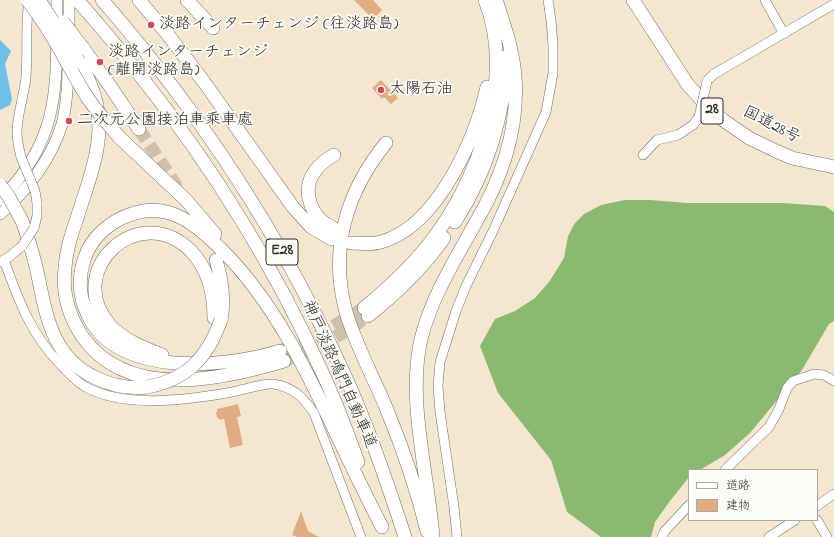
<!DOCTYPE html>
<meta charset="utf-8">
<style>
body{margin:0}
#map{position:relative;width:834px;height:537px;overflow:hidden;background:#f5e7cf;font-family:"Indie Flower","Klee One",sans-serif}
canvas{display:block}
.legend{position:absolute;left:688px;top:469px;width:130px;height:52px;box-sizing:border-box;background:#fdfcf7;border:1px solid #a9a8a5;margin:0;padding:5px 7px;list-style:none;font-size:12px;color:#2b2b2b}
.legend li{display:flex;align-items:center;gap:8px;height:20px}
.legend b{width:20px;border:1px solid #a9a8a5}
</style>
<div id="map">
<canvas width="834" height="537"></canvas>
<ul class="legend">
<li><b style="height:5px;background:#fff"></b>道路</li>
<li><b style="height:11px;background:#e1ac81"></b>建物</li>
</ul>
</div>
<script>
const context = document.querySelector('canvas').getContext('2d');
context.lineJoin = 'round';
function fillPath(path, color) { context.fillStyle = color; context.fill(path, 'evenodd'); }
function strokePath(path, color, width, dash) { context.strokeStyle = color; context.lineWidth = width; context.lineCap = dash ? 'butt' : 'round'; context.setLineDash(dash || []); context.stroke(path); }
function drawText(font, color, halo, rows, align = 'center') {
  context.font = font + ' "Indie Flower","Klee One",sans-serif'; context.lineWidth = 3.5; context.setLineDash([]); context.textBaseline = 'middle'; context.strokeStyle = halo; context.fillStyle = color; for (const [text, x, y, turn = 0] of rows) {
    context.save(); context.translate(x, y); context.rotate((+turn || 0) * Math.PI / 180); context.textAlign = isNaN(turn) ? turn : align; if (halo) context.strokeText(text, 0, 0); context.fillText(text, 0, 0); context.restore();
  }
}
const forest = new Path2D(`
 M625,200H650L687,203H783L825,206L834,212V321L829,324L802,370L750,433L725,455L700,470H689V477L670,501L655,522L651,537H601L567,512L551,460L498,393L480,346L495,319L515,311L535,298L549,282L564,258L568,236L575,223L584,214L601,205Z`);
const water = new Path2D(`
 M0,40L11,51L5,64L12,99L10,105L0,110Z`);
const building = new Path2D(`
 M354,0H373L382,10L373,19Z
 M381,80L398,98L391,104L384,97L382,99L372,88Z
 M238,404L241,416L237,417L243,445L230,448L224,419L219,420V418H217L216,412H217V409Z
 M301,511L308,531L319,537H297L292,535Z`);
const highwayTunnel = new Path2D(`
 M139,129L179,190
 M282,350L317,336L364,308
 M284,361C314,349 342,335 368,316`);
const minor = new Path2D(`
 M765,0L784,34
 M707,81L714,74L834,4
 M643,155L657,140L678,135L693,125L699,117
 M21,157C19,149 17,140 17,132C17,115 24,96 26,77C28,52 25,26 29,0
 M34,228L37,216V203
 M4,260C18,299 31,335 61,365C68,373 75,380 84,386C123,409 188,400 232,392C243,390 263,383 273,384C293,387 303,397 314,413L361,537
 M0,262L9,257L22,246
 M725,470L769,427L779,409L787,388L793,381L814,374L824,375L834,381
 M817,506L834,494
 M817,520L827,537
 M457,537L454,507L440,412L438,386L440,362L456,311L466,286L493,231L546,112L553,73V45L551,20L548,0
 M662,537L664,532L689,505
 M769,537L795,520`);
const major = new Path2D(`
 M69,33V0
 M0,200C63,137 56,82 57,0
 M0,214C27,191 52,158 62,124C67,104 68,83 68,63`);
const highway = new Path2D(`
 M77,0C99,24 119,49 139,74C212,166 274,266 322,372C336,401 347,432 358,462
 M102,0C199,111 278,231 340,365C366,420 386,479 405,537
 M139,0L169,36L204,82L293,207L311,227L332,239
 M187,0L213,28
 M633,0L688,85L710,109L723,120L749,138L776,151L792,158L834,167
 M83,48L110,86L139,129
 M79,62C115,120 95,161 76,221C71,236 66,251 65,268C62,292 69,316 82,336C127,401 220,380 284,361
 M120,138L186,200L215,234
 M386,143C346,192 329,250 346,312C356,346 374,378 387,410C403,449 417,490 427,531
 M22,221C28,237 33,254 37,271C46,314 51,357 96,378C113,386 129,389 147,387
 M455,222C488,170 504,117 507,56
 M333,228C330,226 326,224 323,222C308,209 303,187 315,171C320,164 327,159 334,155
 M351,243C361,243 371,245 381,242C438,226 475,139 487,87
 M216,260C222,280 225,299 221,320
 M364,308C387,289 410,268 429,244C478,182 516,78 485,0
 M368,316C397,293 423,268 444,238
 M280,351C227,368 116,378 88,315C79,297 78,279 84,260C91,237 110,221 132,214C169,201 197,225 222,250C278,306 311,380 345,452C357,477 369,502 382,527
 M162,355C144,348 123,340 110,325C62,271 139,199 191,251C208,269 214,294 214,318
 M433,537C428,474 407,400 421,339C432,296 455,260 476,222C502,178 519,128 515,76C513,50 504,24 496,0`);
const minorBridge = new Path2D(`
 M699,117L707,81
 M21,157L35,191L37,203
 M22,246L34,228`);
const highwayBridge = new Path2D(`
 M27,0C51,29 67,65 87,97C97,112 109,125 120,138
 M39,0L79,62
 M63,22L83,48
 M0,185L9,197L22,221
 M147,387C188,379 207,358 221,320`);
const markers = [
 [151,25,4,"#d1495b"],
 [100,62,4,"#d1495b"],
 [381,90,4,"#d1495b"],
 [69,121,4,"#d1495b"]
];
const shields = [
 [712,111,22],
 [282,252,32]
];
const shieldNames = [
 ["28",712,111],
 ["E28",282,252]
];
const poiNames = [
 ["淡路インターチェンジ (往淡路島)",159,25],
 ["淡路インターチェンジ",108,53],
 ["(離開淡路島)",108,71],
 ["太陽石油",389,90],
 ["二次元公園接泊車乘車處",77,121]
];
const streetNames = [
 ["国道28号",771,126,27],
 ["神戸淡路鳴門自動車道",338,375,66]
];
fillPath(forest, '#8ab972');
fillPath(water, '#6ebfea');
fillPath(building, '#e1ac81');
strokePath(highwayTunnel, '#cdc1ae', 13, [13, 6]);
strokePath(minor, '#726d64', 10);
strokePath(major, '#726d64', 12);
strokePath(highway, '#726d64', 14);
strokePath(minor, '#fff', 9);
strokePath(major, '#fff', 11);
strokePath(highway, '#fff', 13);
strokePath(minorBridge, '#726d64', 10, []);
strokePath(highwayBridge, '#726d64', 14, []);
strokePath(minorBridge, '#fff', 9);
strokePath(highwayBridge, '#fff', 13);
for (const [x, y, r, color] of markers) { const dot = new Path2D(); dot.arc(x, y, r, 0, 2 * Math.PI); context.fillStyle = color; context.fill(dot); strokePath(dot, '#fdfcf7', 1.5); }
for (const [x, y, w] of shields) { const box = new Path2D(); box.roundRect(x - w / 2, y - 13, w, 26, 3); context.fillStyle = '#fdfcf7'; context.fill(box); strokePath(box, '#2b2b2b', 1); }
drawText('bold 15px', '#2b2b2b', null, shieldNames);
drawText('16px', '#2b2b2b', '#fdfcf7', poiNames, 'left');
drawText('16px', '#2b2b2b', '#fdfcf7', streetNames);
</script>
